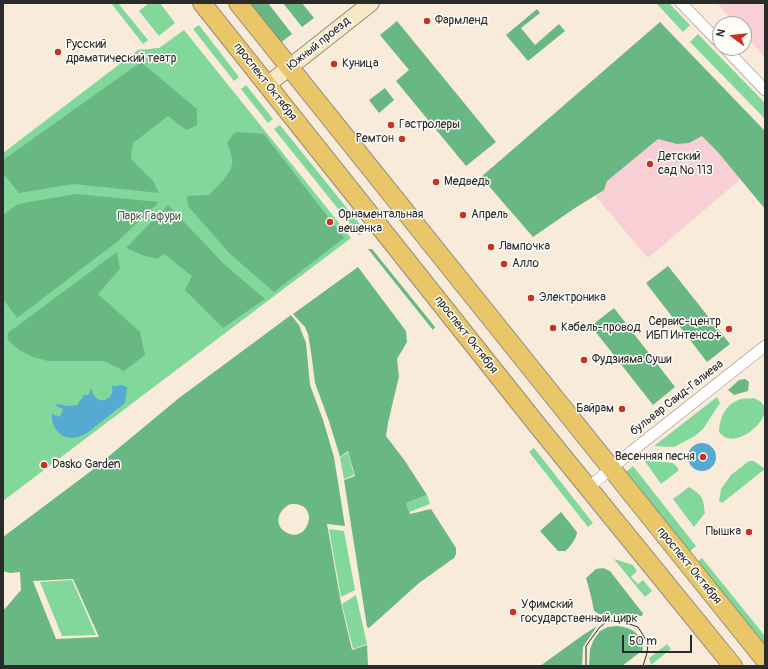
<!DOCTYPE html>
<meta charset="utf-8">
<style>
body{margin:0}
#map{position:relative;width:768px;height:669px;overflow:hidden;background:#f9ebd9;font-family:Pangolin,sans-serif}
canvas{display:block}
.frame{position:absolute;inset:0;border:4px solid #2b2b2b;pointer-events:none}
.north{position:absolute;left:712px;top:16px;width:40px;height:40px;box-sizing:border-box;background:#fdfcf7;border:1px solid #a9a8a5;border-radius:50%;rotate:285deg;font-size:11px;font-weight:700;line-height:16px;text-align:center;color:#2b2b2b}
.north::after{content:'';display:block;margin:auto;width:14px;height:18px;background:#c8321e;clip-path:polygon(50% 0,100% 100%,50% 72%,0 100%)}
.scale{position:absolute;left:622px;top:635px;width:70px;height:18px;box-sizing:border-box;border:2px solid #2b2b2b;border-top:0;padding-left:5px;font-size:12px;line-height:14px;white-space:nowrap;color:#2b2b2b;-webkit-text-stroke:3px #fdfcf7;paint-order:stroke}
</style>
<div id="map">
<canvas width="768" height="669"></canvas>
<div class="frame"></div>
<div class="north">N</div>
<div class="scale">50 m</div>
</div>
<script>
const context = document.querySelector('canvas').getContext('2d');
context.lineJoin = 'round';
function fillPath(path, color) { context.fillStyle = color; context.fill(path, 'evenodd'); }
function strokePath(path, color, width, dash) { context.strokeStyle = color; context.lineWidth = width; context.lineCap = dash ? 'butt' : 'round'; context.setLineDash(dash || []); context.stroke(path); }
function drawText(font, color, halo, rows, align = 'center') {
  context.font = font + ' Pangolin,sans-serif'; context.lineWidth = 3; context.setLineDash([]); context.textBaseline = 'middle'; context.strokeStyle = halo; context.fillStyle = color; for (const [text, x, y, turn = 0] of rows) {
    context.save(); context.translate(x, y); context.rotate((+turn || 0) * Math.PI / 180); context.textAlign = isNaN(turn) ? turn : align; if (halo) context.strokeText(text, 0, 0); context.fillText(text, 0, 0); context.restore();
  }
}
const built = new Path2D(`
 M717,3H765V58L744,34V24H735Z
 M653,71L743,177L648,258L558,152Z`);
const green = new Path2D(`
 M111,3H118L148,40L143,44Z
 M149,3H160L175,23L159,36L139,11Z
 M656,3H669L690,25L683,32Z
 M199,25L239,77L234,81L193,29Z
 M184,30L351,238L3,501V153L138,50L159,48Z
 M698,34L765,103V119L690,42Z
 M246,85L273,119L268,123L241,89Z
 M280,125L363,228L362,234L359,235L274,129Z
 M717,397L720,403L703,429L695,436L674,447L654,446Z
 M754,398L761,402L765,407C765,410 765,414 763,417C758,428 740,442 727,438C724,437 721,434 719,432C720,417 725,404 741,399C745,398 750,399 754,398Z
 M534,448L593,523L588,527L529,452Z
 M348,452L354,475L344,479L340,458Z
 M644,460L673,463L678,468V471L661,484Z
 M749,461H754L765,469L722,503L719,501L721,489L731,475Z
 M633,466L696,546L689,552L626,472Z
 M689,487C703,496 703,497 705,513L694,527L673,499Z
 M427,495L430,504L409,512L406,503Z
 M329,529L344,531L355,590L341,597Z
 M702,558L765,636V647L698,564L699,560Z
 M614,559L633,565L637,571L631,577L638,584L643,580L652,591L645,597Z
 M72,580L96,635L62,636L40,582Z
 M356,595L367,644L353,649L342,604Z
 M667,644L671,649L651,665L649,658Z`);
const forest = new Path2D(`
 M249,3H268L292,34L280,43Z
 M283,3H302L314,18L302,27Z
 M537,9L540,13L521,28L535,45L559,24L565,31L528,61L506,35Z
 M397,21L496,142L466,166L396,81L409,70L380,35Z
 M660,22L765,131V209L717,151L702,136L689,143L677,144L658,139L607,181L604,190L575,208L533,237L481,177Z
 M141,62L197,109V125L187,130L181,126L168,116L133,143L131,159L153,181L159,193L74,184L19,193L3,173V160Z
 M385,88L394,100L379,113L369,100Z
 M238,132L264,134L344,238L274,292L229,253L188,206L187,196L209,195C217,186 235,172 232,158C231,153 229,148 227,143L233,134Z
 M76,194L159,202L118,241L17,318L3,299V215L18,204Z
 M168,205L224,264L265,299L223,328L185,290L192,276L164,254L157,259L145,256L126,248Z
 M368,249H372L435,327L433,330Z
 M117,252L120,269L98,294L140,332L145,355L124,371L104,361H48L33,357L19,350L9,341L7,336L9,332Z
 M668,266L730,344L707,362L646,283Z
 M358,267L406,331L407,342L397,359L399,376L388,423L386,436L405,461L427,495L406,503L410,514L431,509L456,548V554L454,558L419,583L370,627L369,628L367,627L344,480L355,476L348,451L340,457L329,421L315,383L311,352L308,334L305,327L301,323L293,314Z
 M614,308L675,387L653,405L591,326Z
 M291,315L299,325L306,343L310,385L323,420L334,457L345,526L327,524L341,603L352,650L367,645L368,666H4L3,611L21,590L20,572L10,573L3,571V537L91,471L179,398ZM291,504C323,502 307,548 284,531C273,522 280,508 291,504ZM73,579L99,637L56,639L33,581Z
 M745,379L749,382L748,391L734,395L728,390L739,380Z
 M561,512L577,532C577,537 570,548 565,551C563,551 560,551 558,551L540,531Z
 M603,568L610,571L641,611L643,613L642,616L605,615L599,614L594,611L591,596L586,578L596,569Z
 M597,626L583,647L582,666H540L583,635Z
 M617,626C627,627 637,630 641,640C642,643 642,647 643,650L622,666H589L590,649L594,639L600,631L608,627Z`);
const water = new Path2D(`
 M120,385L127,387L125,403L87,433C82,435 77,438 72,438C59,438 51,426 52,414L60,417L63,409L56,406L57,404L69,406L77,405L84,395H88L92,388C92,406 116,403 112,386H116Z
 M688 457a14 14 0 1 1 28 0a14 14 0 1 1-28 0Z`);
const street = new Path2D(`
 M681,3L720,43
 M725,48L765,90
 M588,488L632,451L765,346`);
const secondary = new Path2D(`
 M267,85L371,3`);
const primary = new Path2D(`
 M202,3L538,426L733,666
 M238,3L765,660`);
const tram = new Path2D(`
 M586,666V646L599,628L607,621H621L638,627L648,643L647,653L643,666`);
const markers = [
 [427,21,4,"#c8321e"],
 [58,52,4,"#c8321e"],
 [334,64,4,"#c8321e"],
 [391,125,4,"#c8321e"],
 [402,139,4,"#c8321e"],
 [650,164,4,"#c8321e"],
 [436,182,4,"#c8321e"],
 [463,215,4,"#c8321e"],
 [330,222,4,"#c8321e"],
 [491,247,4,"#c8321e"],
 [504,264,4,"#c8321e"],
 [531,298,4,"#c8321e"],
 [553,328,4,"#c8321e"],
 [729,329,4,"#c8321e"],
 [584,360,4,"#c8321e"],
 [622,409,4,"#c8321e"],
 [703,457,4,"#c8321e"],
 [44,465,4,"#c8321e"],
 [749,532,4,"#c8321e"],
 [513,612,4,"#c8321e"]
];
const poiNames = [
 ["Фармленд",435,21],
 ["Русский",66,45],
 ["драматический театр",66,59],
 ["Куница",342,64],
 ["Гастролеры",399,125],
 ["Ремтон",394,139,"right"],
 ["Детский",658,157],
 ["сад № 113",658,171],
 ["Медведь",444,182],
 ["Орнаментальная",338,215],
 ["вешенка",338,229],
 ["Апрель",471,215],
 ["Лампочка",499,247],
 ["Алло",512,264],
 ["Электроника",539,298],
 ["Сервис-центр",721,322,"right"],
 ["ИБП Интенсо+",721,336,"right"],
 ["Кабель-провод",561,328],
 ["Фудзияма Суши",592,360],
 ["Байрам",614,409,"right"],
 ["Весенняя песня",695,457,"right"],
 ["Dasko Garden",52,465],
 ["Пышка",741,532,"right"],
 ["Уфимский",521,605],
 ["государственный цирк",521,619]
];
const streetNames = [
 ["Южный проезд",319,44,-39],
 ["проспект Октября",265,82,52],
 ["проспект Октября",466,335,52],
 ["бульвар Саид-Галиева",677,398,-38],
 ["проспект Октября",689,566,51]
];
const parkNames = [
 ["Парк Гафури",149,217]
];
fillPath(built, '#f7cfd5');
fillPath(green, '#82d89b');
fillPath(forest, '#69b883');
fillPath(water, '#55aad1');
strokePath(street, '#928b82', 12);
strokePath(secondary, '#928b82', 18);
strokePath(primary, '#928b82', 20);
strokePath(street, '#fff', 11);
strokePath(secondary, '#f6e9c3', 16);
strokePath(primary, '#e9c769', 18);
strokePath(tram, '#2b2b2b', 1);
for (const [x, y, r, color] of markers) { const dot = new Path2D(); dot.arc(x, y, r, 0, 2 * Math.PI); context.fillStyle = color; context.fill(dot); strokePath(dot, '#fdfcf7', 1.5); }
drawText('12px', '#2b2b2b', '#fdfcf7', poiNames, 'left');
drawText('12px', '#2b2b2b', '#fdfcf7', streetNames);
drawText('12px', '#455f4d', '#fdfcf7', parkNames);
</script>
